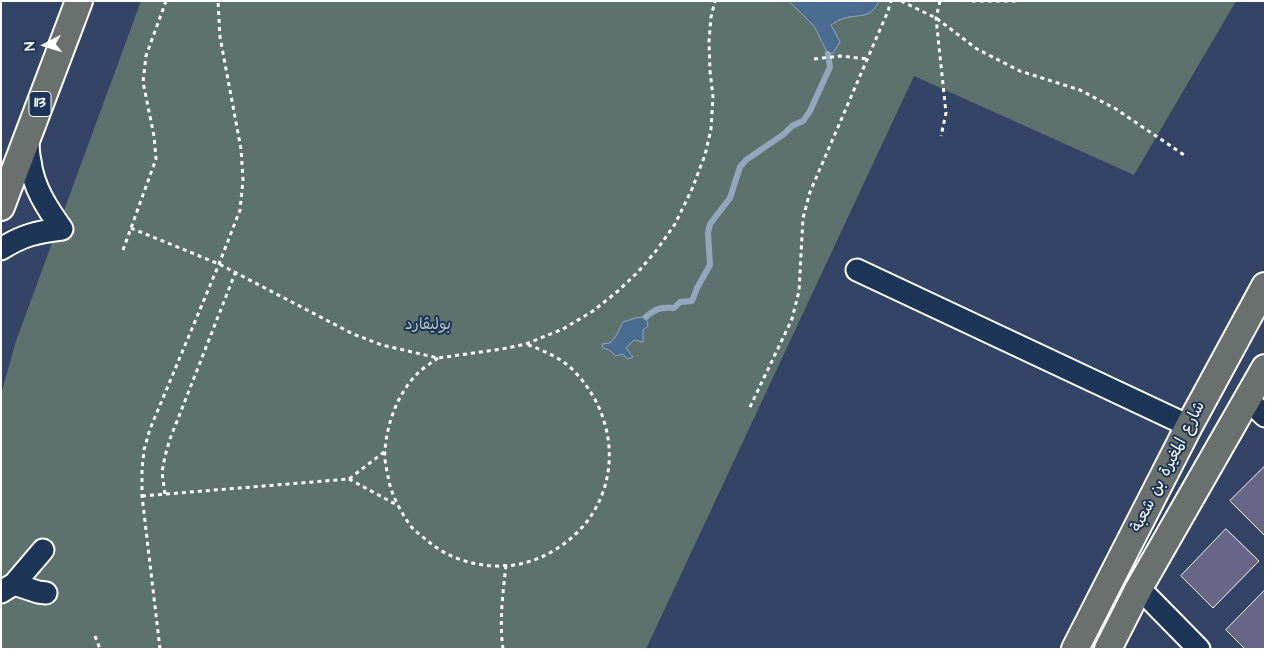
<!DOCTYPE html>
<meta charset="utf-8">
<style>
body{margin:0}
#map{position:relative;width:1266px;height:650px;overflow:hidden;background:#346;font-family:"Architects Daughter",sans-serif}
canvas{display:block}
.frame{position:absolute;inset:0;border:2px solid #fff;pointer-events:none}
.north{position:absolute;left:20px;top:20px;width:50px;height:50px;-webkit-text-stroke:4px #1d3557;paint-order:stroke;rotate:265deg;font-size:14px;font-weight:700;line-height:20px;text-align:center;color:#fff}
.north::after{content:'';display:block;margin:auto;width:18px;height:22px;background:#fff;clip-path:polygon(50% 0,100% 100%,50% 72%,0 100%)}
</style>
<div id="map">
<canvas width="1266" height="650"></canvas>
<div class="frame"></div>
<div class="north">N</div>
</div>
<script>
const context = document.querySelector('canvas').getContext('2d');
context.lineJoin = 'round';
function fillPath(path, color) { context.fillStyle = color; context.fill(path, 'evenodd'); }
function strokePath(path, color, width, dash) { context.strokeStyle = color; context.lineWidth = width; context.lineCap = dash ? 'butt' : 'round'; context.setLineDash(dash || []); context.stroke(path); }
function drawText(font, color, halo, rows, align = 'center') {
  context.font = font + ' "Architects Daughter","Playpen Sans Arabic",sans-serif'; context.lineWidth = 4; context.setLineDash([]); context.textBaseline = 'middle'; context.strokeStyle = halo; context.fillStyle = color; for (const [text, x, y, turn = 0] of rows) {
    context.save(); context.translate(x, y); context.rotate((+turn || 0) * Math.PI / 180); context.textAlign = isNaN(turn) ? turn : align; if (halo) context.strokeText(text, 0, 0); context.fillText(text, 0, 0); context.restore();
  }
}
const green = new Path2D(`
 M141,1H1236L1134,175L914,76L646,649H1V394L16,341Z`);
const water = new Path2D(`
 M789,1H879C869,21 858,13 842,19C838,20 834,23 831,25L840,42L833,53L828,54L814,26Z
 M646,317L648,326L643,330V342L634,340L626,348L633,357L627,359L623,354L616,356L609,350L603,348L602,344L610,343L616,336L623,322L636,318Z`);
const stream = new Path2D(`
 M646,317C656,308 662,307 674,308L680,302L692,301L697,288L710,265L708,233L710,224L730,198L740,167L746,160L784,134L792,126L803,121L810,111L830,67L828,54`);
const building = new Path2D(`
 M1265,466V536L1230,501Z
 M1226,529L1259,561L1213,608L1181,576Z
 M1265,590V649H1245L1226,630Z`);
const path = new Path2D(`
 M901,1L936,18L977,49L1020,71L1080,90L1116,109L1187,157
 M940,1L936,18L946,113L941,136
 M972,1H1018
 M814,59L840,56L868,59
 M131,228L219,264L353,334L382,345L438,358L502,349L526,344L563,329L593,311L618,291L637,273L656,251L675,224L692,189L705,155L711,129L713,97L710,71L709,41L711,17L715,1
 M123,250L156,159L154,136L143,82L146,56L166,1
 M438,358C431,363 423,368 417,374C398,393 387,423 385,450C384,458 386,467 388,476C390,493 403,517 414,530C419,534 424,538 429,542C448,558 474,566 499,566C504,565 509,566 514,565C528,563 541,558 553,551C620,512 627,427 575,372C562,358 544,351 526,344
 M750,407L792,319L799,291L803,218L810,192L888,11L891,1
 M349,479L397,505
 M165,494L162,472L165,456L170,439L236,271
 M142,496L349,479L384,452
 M95,636L100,649
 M160,649L142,496V469L144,450L150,429L219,264L240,210L243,180L241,149L220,37L218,1
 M503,649C499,621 503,593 506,565`);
const minor = new Path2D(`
 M1,249C23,235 37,232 62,229C47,208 33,187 30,161C28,153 28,145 28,137
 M857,270L1189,426
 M1247,399L1265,416
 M14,584L38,592L46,593
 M1139,588L1199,649
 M1,592L14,584L43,550`);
const major = new Path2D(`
 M1,207L79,1
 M1075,649L1189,426L1265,286
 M1108,649L1139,588L1265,368`);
const shields = [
 [40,104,22]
];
const shieldNames = [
 ["113",40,104]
];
const parkNames = [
 ["بوليڤارد",428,326]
];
const streetNames = [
 ["شارع المغيرة بن شعبة",1169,467,-63]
];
fillPath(green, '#5e726d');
fillPath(water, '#4a6c91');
strokePath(water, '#92a7bd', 1);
strokePath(stream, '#92a7bd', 6);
fillPath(building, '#676688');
strokePath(building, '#fff', 1);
strokePath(minor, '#fff', 25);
strokePath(major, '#fff', 30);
strokePath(path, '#fff', 3, [4, 4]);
strokePath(minor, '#1d3557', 21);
strokePath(major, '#6a706d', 26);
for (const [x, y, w] of shields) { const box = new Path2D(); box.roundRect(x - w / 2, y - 12.5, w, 25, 4); context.fillStyle = '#1d3557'; context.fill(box); strokePath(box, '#fff', 1); }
drawText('bold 15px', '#fff', null, shieldNames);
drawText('16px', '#b7c0bd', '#1d3557', parkNames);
drawText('16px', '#fff', '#1d3557', streetNames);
</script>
